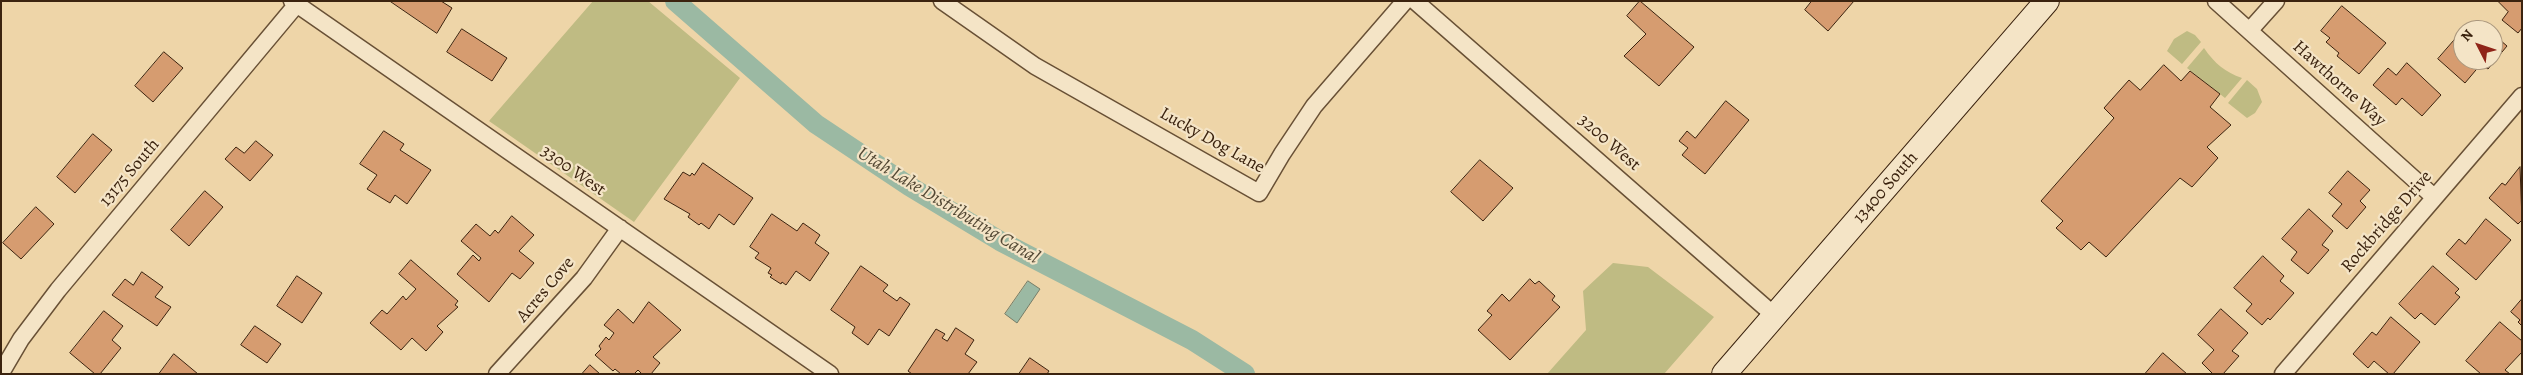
<!DOCTYPE html>
<style>
body{margin:0}
#map{position:relative;width:2523px;height:375px;overflow:hidden;background:#eed5a8;font-family:Alegreya,serif}
canvas{display:block}
.frame{position:absolute;inset:0;border:2px solid #3b230f;pointer-events:none}
.north{position:absolute;left:2453px;top:20px;width:50px;height:50px;box-sizing:border-box;background:#f4e4c6;border:1px solid #aa977d;border-radius:50%;rotate:311deg;font-size:14px;font-weight:700;line-height:20px;text-align:center;color:#3b230f}
.north::after{content:'';display:block;margin:auto;width:18px;height:22px;background:#8f2418;clip-path:polygon(50% 0,100% 100%,50% 72%,0 100%)}
</style>
<div id="map">
<canvas width="2523" height="375"></canvas>
<div class="frame"></div>
<div class="north">N</div>
</div>
<script>
const context = document.querySelector('canvas').getContext('2d');
context.lineJoin = 'round';
function fillPath(path, color) { context.fillStyle = color; context.fill(path, 'evenodd'); }
function strokePath(path, color, width, dash) { context.strokeStyle = color; context.lineWidth = width; context.lineCap = dash ? 'butt' : 'round'; context.setLineDash(dash || []); context.stroke(path); }
function drawText(font, color, halo, rows, align = 'center') {
  context.font = font + ' Alegreya,serif'; context.lineWidth = 4.5; context.setLineDash([]); context.textBaseline = 'middle'; context.strokeStyle = halo; context.fillStyle = color; for (const [text, x, y, turn = 0] of rows) {
    context.save(); context.translate(x, y); context.rotate((+turn || 0) * Math.PI / 180); context.textAlign = isNaN(turn) ? turn : align; if (halo) context.strokeText(text, 0, 0); context.fillText(text, 0, 0); context.restore();
  }
}
const green = new Path2D(`
 M593,1H648L740,78L634,222L489,121Z
 M2187,31L2195,35L2201,42L2182,64L2167,51L2174,39Z
 M2204,48C2215,64 2225,72 2242,78L2225,98L2187,68Z
 M2247,80L2257,89L2262,102L2255,113L2247,118L2228,103Z
 M1613,263L1648,267L1714,317L1664,374H1547L1586,330L1583,291Z`);
const water = new Path2D(`
 M1028,281L1040,289L1017,323L1005,314Z`);
const canal = new Path2D(`
 M675,1L816,124L909,186L1000,241L1192,340L1245,374`);
const building = new Path2D(`
 M390,1H441L452,8L437,33Z
 M1640,1L1694,47L1659,86L1624,56L1646,34L1627,16Z
 M1812,1H1854L1828,31L1805,10Z
 M2498,1H2522V28L2518,33L2502,20L2508,12Z
 M2342,6L2386,43L2359,74L2337,56L2339,53L2326,42L2330,38L2321,31Z
 M462,29L507,58L492,81L447,52Z
 M2463,30V60H2493V34L2507,46L2488,69L2481,64L2465,83L2438,59Z
 M164,52L183,68L153,102L135,86Z
 M2407,63L2441,95L2422,116L2402,98L2396,105L2373,85L2388,68L2396,75Z
 M2164,65L2181,81L2190,71L2220,94L2210,107L2231,125L2207,147L2218,158L2192,187L2180,178L2106,257L2089,242L2081,250L2056,228L2063,221L2041,201L2114,118L2104,108L2129,80L2140,90Z
 M1726,101L1749,120L1705,174L1682,155L1688,148L1679,141L1687,131L1695,138Z
 M384,131L404,144L400,150L431,170L407,204L395,195L390,203L367,189L377,175L360,164Z
 M93,134L112,150L75,193L57,177Z
 M256,141L273,155L250,181L225,159L236,147L244,153Z
 M1480,160L1513,188L1483,221L1451,192Z
 M703,163L753,198L734,225L719,214L709,229L701,223L699,225L688,217L690,214L664,199L683,172L690,176L692,173L694,175Z
 M2520,167L2522,220L2518,224L2489,198L2502,183L2505,185Z
 M2348,171L2370,190L2360,201L2366,207L2347,229L2332,216L2342,204L2329,193Z
 M205,191L223,207L189,246L171,230Z
 M36,207L54,224L21,259L3,243Z
 M2309,209L2333,231L2322,245L2329,250L2308,274L2291,260L2297,252L2282,239Z
 M772,214L797,231L803,223L820,235L815,243L829,253L810,281L796,271L786,285L782,282L781,284L770,277L772,275L768,273L771,268L755,258L759,253L750,247Z
 M512,216L534,235L519,251L534,263L520,279L512,273L489,302L457,274L473,255L479,261L481,258L461,241L476,224L490,236L495,230L498,233Z
 M2486,219L2511,240L2476,280L2446,254L2459,239L2465,244Z
 M2263,256L2284,276L2280,281L2294,293L2270,320L2268,318L2262,325L2246,311L2252,304L2234,288Z
 M411,260L458,301L455,305L458,307L437,326L443,332L426,351L412,338L401,350L370,323L382,310L387,314L403,296L406,300L416,289L399,274Z
 M861,266L888,285L883,291L897,301L900,297L910,304L889,336L879,329L868,345L852,333L855,327L831,310Z
 M2433,266L2459,289L2455,293L2460,297L2435,325L2421,313L2415,319L2399,304Z
 M142,272L163,287L155,297L171,307L157,326L112,295L125,279L133,285Z
 M297,276L322,293L302,323L277,306Z
 M1530,279L1535,284L1539,281L1555,296L1552,300L1560,307L1510,360L1478,330L1492,315L1487,311L1502,294L1509,301Z
 M2522,299V326L2518,322L2520,320L2511,312Z
 M649,302L681,330L653,357L660,363L651,374H642L638,370L634,374H621L615,369L613,371L595,355L601,349L599,346L606,337L609,340L614,333L604,325L618,309L633,323Z
 M2221,309L2248,333L2232,351L2239,356L2223,374H2213L2202,363L2214,350L2198,335Z
 M104,311L123,326L112,340L121,348L100,374H95L70,353Z
 M2391,317L2420,342L2393,374H2389L2374,361L2368,368L2353,354L2372,332L2376,335Z
 M2500,322L2522,341V352L2505,370L2510,374H2481L2466,361Z
 M255,326L281,344L267,363L241,345Z
 M956,328L974,340L965,354L977,362L968,374H912L908,371L936,329L945,334L942,338L947,341Z
 M2163,353L2187,374H2145Z
 M174,354L198,374H159Z
 M1030,358L1049,371L1047,374H1019Z
 M590,365L600,374H582Z`);
const minor = new Path2D(`
 M292,1L830,374
 M942,1L1035,66L1259,193L1282,154L1314,106L1405,1
 M1415,1L1775,316
 M2216,1L2434,197
 M2250,30L2276,1
 M1,373L21,339L58,290L297,4
 M497,374L584,278L620,228
 M2283,374L2522,96`);
const secondary = new Path2D(`
 M1724,374L2047,1`);
const streetNames = [
 ["Hawthorne Way",2339,84,42],
 ["Lucky Dog Lane",1212,141,29],
 ["3200 West",1609,143,41],
 ["3300 West",573,171,35],
 ["13175 South",130,173,-50],
 ["13400 South",1886,188,-49],
 ["Rockbridge Drive",2387,222,-49],
 ["Acres Cove",546,290,-50]
];
const waterNames = [
 ["Utah Lake Distributing Canal",948,206,31]
];
fillPath(green, '#bfbb83');
fillPath(water, '#9bb9a3');
strokePath(water, '#757d68', 1);
strokePath(canal, '#9bb9a3', 20);
fillPath(building, '#d69c70');
strokePath(building, '#3b230f', 1);
strokePath(minor, '#685035', 19);
strokePath(secondary, '#3b230f', 26);
strokePath(minor, '#f4e4c6', 16);
strokePath(secondary, '#f4e4c6', 24);
drawText('18px', '#3b230f', '#f4e4c6', streetNames);
drawText('italic 19px', '#534834', '#f4e4c6', waterNames);
</script>
